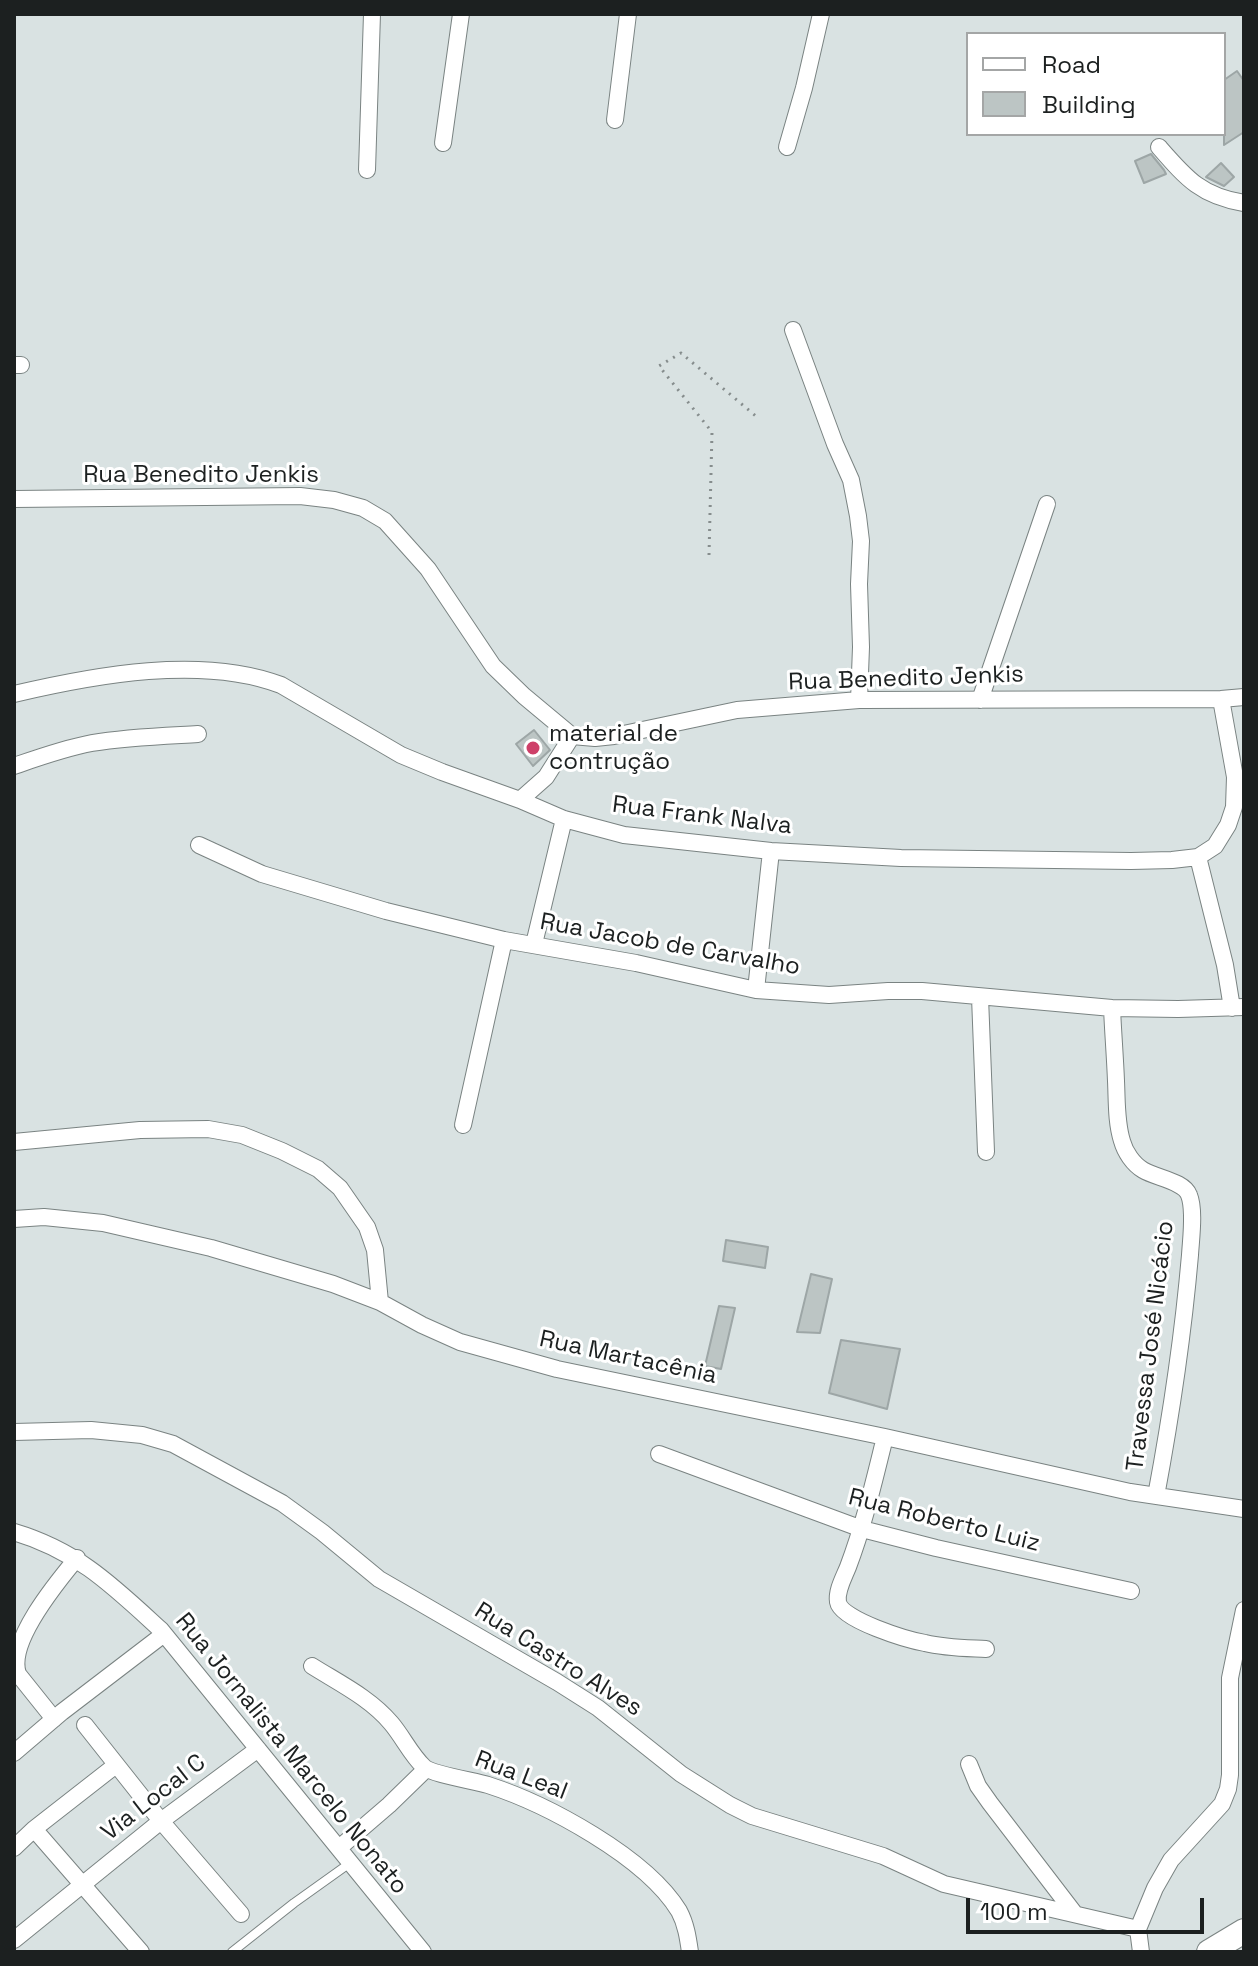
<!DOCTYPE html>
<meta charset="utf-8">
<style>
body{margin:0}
#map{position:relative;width:1258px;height:1966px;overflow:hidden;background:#d9e2e2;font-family:"Space Grotesk",sans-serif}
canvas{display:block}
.frame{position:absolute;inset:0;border:16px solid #1c2020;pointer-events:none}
.legend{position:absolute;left:966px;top:32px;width:260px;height:104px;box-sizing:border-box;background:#fff;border:2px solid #a4a6a6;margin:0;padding:10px 14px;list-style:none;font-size:24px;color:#1c2020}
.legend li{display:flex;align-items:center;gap:16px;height:40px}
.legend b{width:40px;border:2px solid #a4a6a6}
.scale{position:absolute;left:966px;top:1898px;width:238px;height:36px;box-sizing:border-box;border:4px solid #1c2020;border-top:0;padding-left:10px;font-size:24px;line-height:28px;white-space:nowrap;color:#1c2020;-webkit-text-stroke:6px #fff;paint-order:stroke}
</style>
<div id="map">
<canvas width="1258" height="1966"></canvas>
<div class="frame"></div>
<ul class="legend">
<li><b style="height:10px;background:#fff"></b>Road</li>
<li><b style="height:22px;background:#bcc5c4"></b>Building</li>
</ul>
<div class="scale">100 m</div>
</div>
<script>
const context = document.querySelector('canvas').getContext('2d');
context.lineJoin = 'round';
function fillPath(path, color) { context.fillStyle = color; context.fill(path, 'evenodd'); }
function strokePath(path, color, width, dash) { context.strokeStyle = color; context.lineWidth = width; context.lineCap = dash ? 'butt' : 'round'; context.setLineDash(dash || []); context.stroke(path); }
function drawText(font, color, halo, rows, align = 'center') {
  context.font = font + ' "Space Grotesk",sans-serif'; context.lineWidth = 6; context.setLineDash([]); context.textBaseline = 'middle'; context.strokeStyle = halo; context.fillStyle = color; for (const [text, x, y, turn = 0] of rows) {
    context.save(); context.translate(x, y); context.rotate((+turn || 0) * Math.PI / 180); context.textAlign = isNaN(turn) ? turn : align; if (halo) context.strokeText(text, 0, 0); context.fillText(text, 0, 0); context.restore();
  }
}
const building = new Path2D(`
 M1237,71L1244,81V132L1224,145V80Z
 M1151,154L1164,170L1166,174L1144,183L1135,161Z
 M1221,163L1234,177L1224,186L1206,177Z
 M534,730L550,750L533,766L516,744Z
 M726,1240L768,1247L765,1268L723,1261Z
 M811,1274L832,1279L820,1333L797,1332Z
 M719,1306L735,1308L721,1369L705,1366Z
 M841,1340L900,1349L887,1409L829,1393Z`);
const path = new Path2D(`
 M709,555L712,432L659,366L681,353L757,417`);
const lane = new Path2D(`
 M232,1952L294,1903L350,1863`);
const street = new Path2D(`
 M615,120L628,14
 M443,143L461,14
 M787,147L804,88L821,14
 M1159,147C1186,178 1201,196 1244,203
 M367,170L372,14
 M793,330L835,444L851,480L858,516L861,541L859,584L861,647L859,700
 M14,365H21
 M14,499L300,496L334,500L363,508L385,521L428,569L493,666L524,696L572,736L595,738L614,736L737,710L859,700L1221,699L1244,697
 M14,694C95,675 202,655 281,685L401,755L442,772L520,800L564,819L624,835L771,851L901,858L1131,861L1172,860L1198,857L1215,846L1228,825L1234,807L1235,777L1221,699
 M980,700L1047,504
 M14,766C40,757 65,748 92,743C127,737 162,736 198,734
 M520,800L546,777L572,736
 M199,845L262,874L386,911L504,940L636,963L756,990L829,995L888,991H922L1112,1008L1178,1009L1244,1007
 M1198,857L1225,965L1232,1008
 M534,944L564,819
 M756,990L771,851
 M980,997L986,1152
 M1112,1008C1113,1032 1115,1056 1116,1081C1117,1101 1116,1122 1122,1141C1125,1152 1133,1164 1143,1170C1156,1178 1184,1181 1189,1195C1195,1210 1191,1238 1190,1255C1183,1336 1171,1416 1156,1496
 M463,1125L504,940
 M14,1142L140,1130L208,1129L242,1135L282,1151L318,1169L340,1188L367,1227L375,1250L380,1302
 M14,1219L44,1217L103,1223L211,1248L333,1284L380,1302L422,1325L460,1342L557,1369L885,1437L1130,1492L1244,1509
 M14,1432L91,1430L142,1435L173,1444L282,1503L322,1532L379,1579L557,1682L598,1708L681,1774L730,1805L752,1816L883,1856L944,1884L1138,1929
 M885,1437C874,1481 864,1525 848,1567C844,1577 836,1591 838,1602C841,1620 908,1640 925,1643C945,1648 966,1648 986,1649
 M659,1454L862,1529L936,1548L1131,1591
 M14,1532C78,1551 113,1586 161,1630L423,1952
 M312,1666C339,1683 370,1698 391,1723C403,1737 411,1755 424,1767C431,1774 475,1781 488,1785C547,1804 646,1857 679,1911C686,1924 688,1938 690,1952
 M54,1719L18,1674C7,1642 57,1582 77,1558
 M85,1725L161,1821L241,1914
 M14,1753L62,1712L164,1634
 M969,1764L978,1786L990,1803L1075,1914
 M34,1829L141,1952
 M14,1848L34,1829L116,1765
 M339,1848L389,1805L425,1770
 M14,1940L161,1821L258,1749
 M1141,1952L1138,1929L1155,1888L1171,1860L1222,1804L1228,1789L1230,1775V1678L1244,1610`);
const secondary = new Path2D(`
 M1209,1952L1244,1931`);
const markers = [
 [533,748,8,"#ce4069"]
];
const streetNames = [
 ["Rua Benedito Jenkis",201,475],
 ["Rua Benedito Jenkis",906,679,-2],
 ["Rua Frank Nalva",702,816,7],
 ["Rua Jacob de Carvalho",670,945,10],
 ["Travessa José Nicácio",1151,1346,-83],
 ["Rua Martacênia",628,1358,12],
 ["Rua Roberto Luiz",944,1521,14],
 ["Rua Castro Alves",558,1660,32],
 ["Rua Jornalista Marcelo Nonato",291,1754,51],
 ["Rua Leal",521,1776,21],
 ["Via Local C",154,1798,-38]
];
const poiNames = [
 ["material de",549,734],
 ["contrução",549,762]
];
fillPath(building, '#bcc5c4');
strokePath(building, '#9da6a6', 2);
strokePath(lane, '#7a8382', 10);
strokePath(street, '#7a8382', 18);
strokePath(secondary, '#7a8382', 26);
strokePath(path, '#868d8d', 3, [2, 6]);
strokePath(lane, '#fff', 8);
strokePath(street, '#fff', 16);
strokePath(secondary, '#fff', 24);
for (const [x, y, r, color] of markers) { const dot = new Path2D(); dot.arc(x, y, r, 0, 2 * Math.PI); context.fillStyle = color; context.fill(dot); strokePath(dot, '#fff', 3); }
drawText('24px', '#1c2020', '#fff', streetNames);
drawText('24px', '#1c2020', '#fff', poiNames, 'left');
</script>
